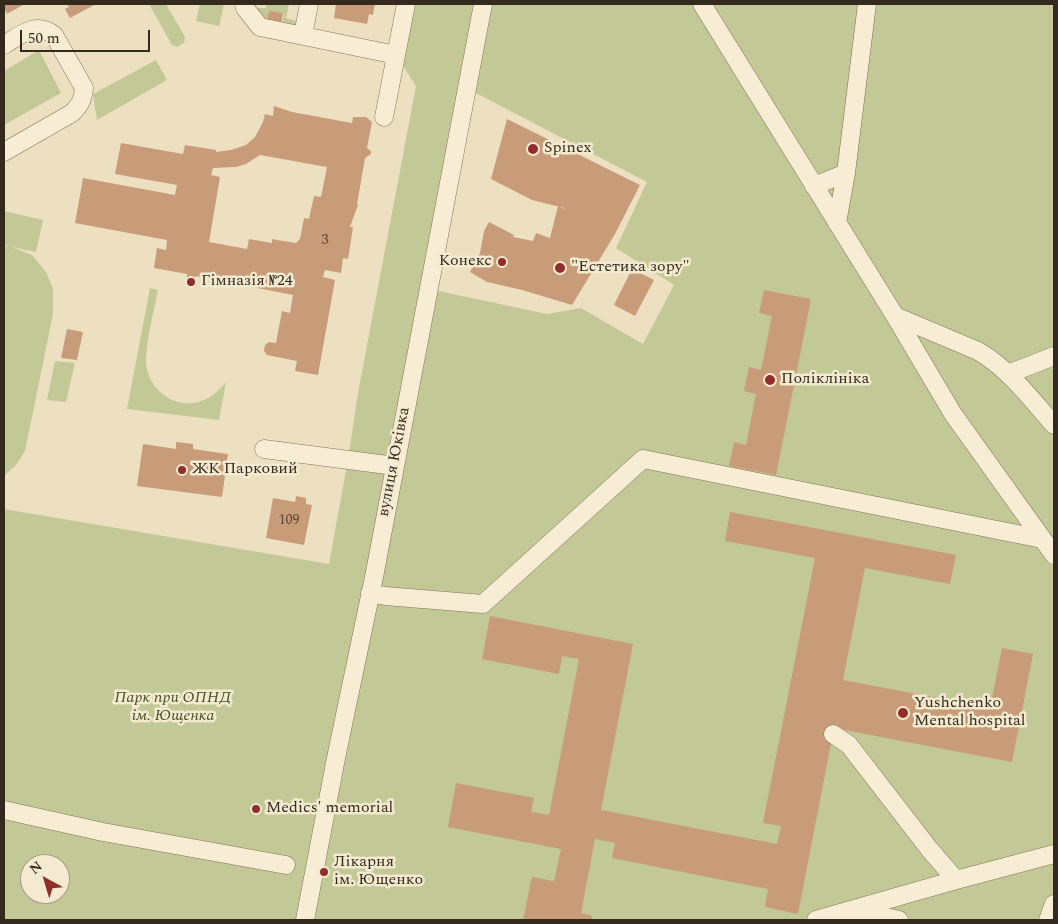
<!DOCTYPE html>
<meta charset="utf-8">
<style>
body{margin:0}
#map{position:relative;width:1058px;height:924px;overflow:hidden;background:#ece0c1;font-family:Spectral,serif}
canvas{display:block}
.frame{position:absolute;inset:0;border:5px solid #34291d;pointer-events:none}
.north{position:absolute;left:20px;top:854px;width:50px;height:50px;box-sizing:border-box;background:#f3ead0;border:1px solid #a79d88;border-radius:50%;rotate:321deg;font-size:14px;font-weight:700;line-height:20px;text-align:center;color:#34291d}
.north::after{content:'';display:block;margin:auto;width:18px;height:22px;background:#902e2c;clip-path:polygon(50% 0,100% 100%,50% 72%,0 100%)}
.scale{position:absolute;left:20px;top:30px;width:130px;height:22px;box-sizing:border-box;border:2px solid #34291d;border-top:0;padding-left:6px;font-size:15px;line-height:18px;white-space:nowrap;color:#34291d;-webkit-text-stroke:4px #f3ead0;paint-order:stroke}
</style>
<div id="map">
<canvas width="1058" height="924"></canvas>
<div class="frame"></div>
<div class="north">N</div>
<div class="scale">50 m</div>
</div>
<script>
const context = document.querySelector('canvas').getContext('2d');
context.lineJoin = 'round';
function fillPath(path, color) { context.fillStyle = color; context.fill(path, 'evenodd'); }
function strokePath(path, color, width, dash) { context.strokeStyle = color; context.lineWidth = width; context.lineCap = dash ? 'butt' : 'round'; context.setLineDash(dash || []); context.stroke(path); }
function drawText(font, color, halo, rows, align = 'center') {
  context.font = font + ' Spectral,serif'; context.lineWidth = 5; context.setLineDash([]); context.textBaseline = 'middle'; context.strokeStyle = halo; context.fillStyle = color; for (const [text, x, y, turn = 0] of rows) {
    context.save(); context.translate(x, y); context.rotate((+turn || 0) * Math.PI / 180); context.textAlign = isNaN(turn) ? turn : align; if (halo) context.strokeText(text, 0, 0); context.fillText(text, 0, 0); context.restore();
  }
}
const green = new Path2D(`
 M149,4H166L185,37L184,43L177,47L172,45Z
 M200,4H224L219,26L196,21Z
 M267,4H289L286,18L297,21L296,25L282,24L284,13L269,11L267,21L262,19L256,8H266Z
 M406,4H482L429,289L547,314L581,308L643,344L674,285L616,248L647,182L468,89L483,4H1054V920H4V509L329,564L348,459L358,393L416,86L396,55ZM30,864H60V894H30Z
 M39,50L61,93L4,125V71Z
 M156,60L167,80L97,120L93,94Z
 M4,211L43,220L36,252L11,247L32,255L46,272L53,289V314L25,451L16,465L4,476V247L8,246L4,245Z
 M150,288L158,290C154,312 147,336 146,359C145,380 162,400 183,403C201,405 215,396 226,382L219,420L127,409Z
 M55,361L75,363L66,402L47,400Z`);
const building = new Path2D(`
 M4,4H22L23,5L7,14L6,11L4,12Z
 M67,4H96L70,18L65,9L69,7Z
 M336,4H375L373,15L369,14L367,24L334,18Z
 M269,11L283,13L281,24L267,21Z
 M274,106L292,112L352,123L353,117H366L372,122L367,148L371,151V154L365,158L357,204L358,205L350,227H353L348,259L343,258L341,273L325,270L323,277L335,280L318,375L295,371L297,361L267,355L264,351L265,345L269,342L276,343L282,311L290,313L293,295L242,285V283L219,282V280L196,276L194,280L190,281L187,278V274L154,268L157,248L166,250L167,240L75,223L83,178L175,195L177,185L115,174L121,143L183,154L185,145L216,150V152L231,150L246,145L255,137L263,122L265,114L273,116ZM260,155L327,167L321,197L314,196L309,219L304,218L300,239L296,243L272,239V243L249,239L247,249L209,242L220,177L211,175L213,168L236,167L246,164Z
 M507,119L640,185L615,234L572,305L522,290L487,282L470,272L480,253L484,231L489,222L514,235L513,237L533,241L536,233L550,238L558,206L567,210L562,207L556,206L532,200L491,179Z
 M632,269L654,280L635,316L614,305Z
 M764,290L811,299L776,475L729,466L734,442L746,445L756,394L744,391L749,367L761,370L772,316L759,313Z
 M67,329L83,332L77,360L61,358Z
 M176,442L193,444V449L228,454L222,497L137,486L143,444L176,449Z
 M296,496L306,498V504L312,505L304,545L266,538L273,498L295,502Z
 M730,512L956,555L950,584L865,568L843,680L990,708L1002,648L1033,654L1012,762L834,728L798,914L765,907L768,889L612,858L615,843L595,839L581,913L592,916L591,920H523L532,877L554,881L561,849L448,827L456,783L534,798L531,812L549,815L579,659L562,656L559,674L482,659L490,616L633,644L601,810L777,844L781,826L763,823L815,558L725,541Z`);
const minor = new Path2D(`
 M244,4L245,8L260,27L396,55
 M702,4L895,316L953,414L1054,555
 M303,35L309,4
 M4,45C20,35 36,21 54,35L84,88C83,100 80,105 72,113L4,152
 M384,117L406,4
 M814,186L846,173
 M837,223L846,173L867,4
 M895,316L978,351C1009,369 1031,399 1054,425
 M1008,374L1054,356
 M264,449L395,466
 M370,593L385,596L483,604L643,459L1042,539
 M833,734L849,745L930,850L956,880
 M4,810L103,832L286,865
 M854,910L899,920
 M305,920L336,758L375,572L483,4
 M816,920L956,880L1054,854
 M1048,920L1054,904`);
const markers = [
 [533,149,6,"#902e2c"],
 [502,262,5,"#902e2c"],
 [560,268,6,"#902e2c"],
 [191,282,5,"#902e2c"],
 [770,380,6,"#902e2c"],
 [182,470,5,"#902e2c"],
 [903,713,6,"#902e2c"],
 [256,809,5,"#902e2c"],
 [324,872,5,"#902e2c"]
];
const numberNames = [
 ["3",325,241],
 ["109",289,521]
];
const poiNames = [
 ["Spinex",544,149],
 ["Конекс",492,262,"right"],
 ["\"Естетика зору\"",571,268],
 ["Гімназія №24",201,282],
 ["Поліклініка",781,380],
 ["ЖК Парковий",192,470],
 ["Yushchenko",914,704],
 ["Mental hospital",914,722],
 ["Medics' memorial",266,809],
 ["Лікарня",334,863],
 ["ім. Ющенко",334,881]
];
const streetNames = [
 ["вулиця Юківка",395,462,-79]
];
const parkNames = [
 ["Парк при ОПНД",173,699],
 ["ім. Ющенка",173,717]
];
fillPath(green, '#c2c996');
fillPath(building, '#c89c78');
strokePath(minor, '#847159', 19);
strokePath(minor, '#f7edd4', 18);
for (const [x, y, r, color] of markers) { const dot = new Path2D(); dot.arc(x, y, r, 0, 2 * Math.PI); context.fillStyle = color; context.fill(dot); strokePath(dot, '#f3ead0', 2); }
drawText('14px', '#594634', null, numberNames);
drawText('16px', '#34291d', '#f3ead0', poiNames, 'left');
drawText('16px', '#34291d', '#f3ead0', streetNames);
drawText('italic 16px', '#445025', '#f3ead0', parkNames);
</script>
